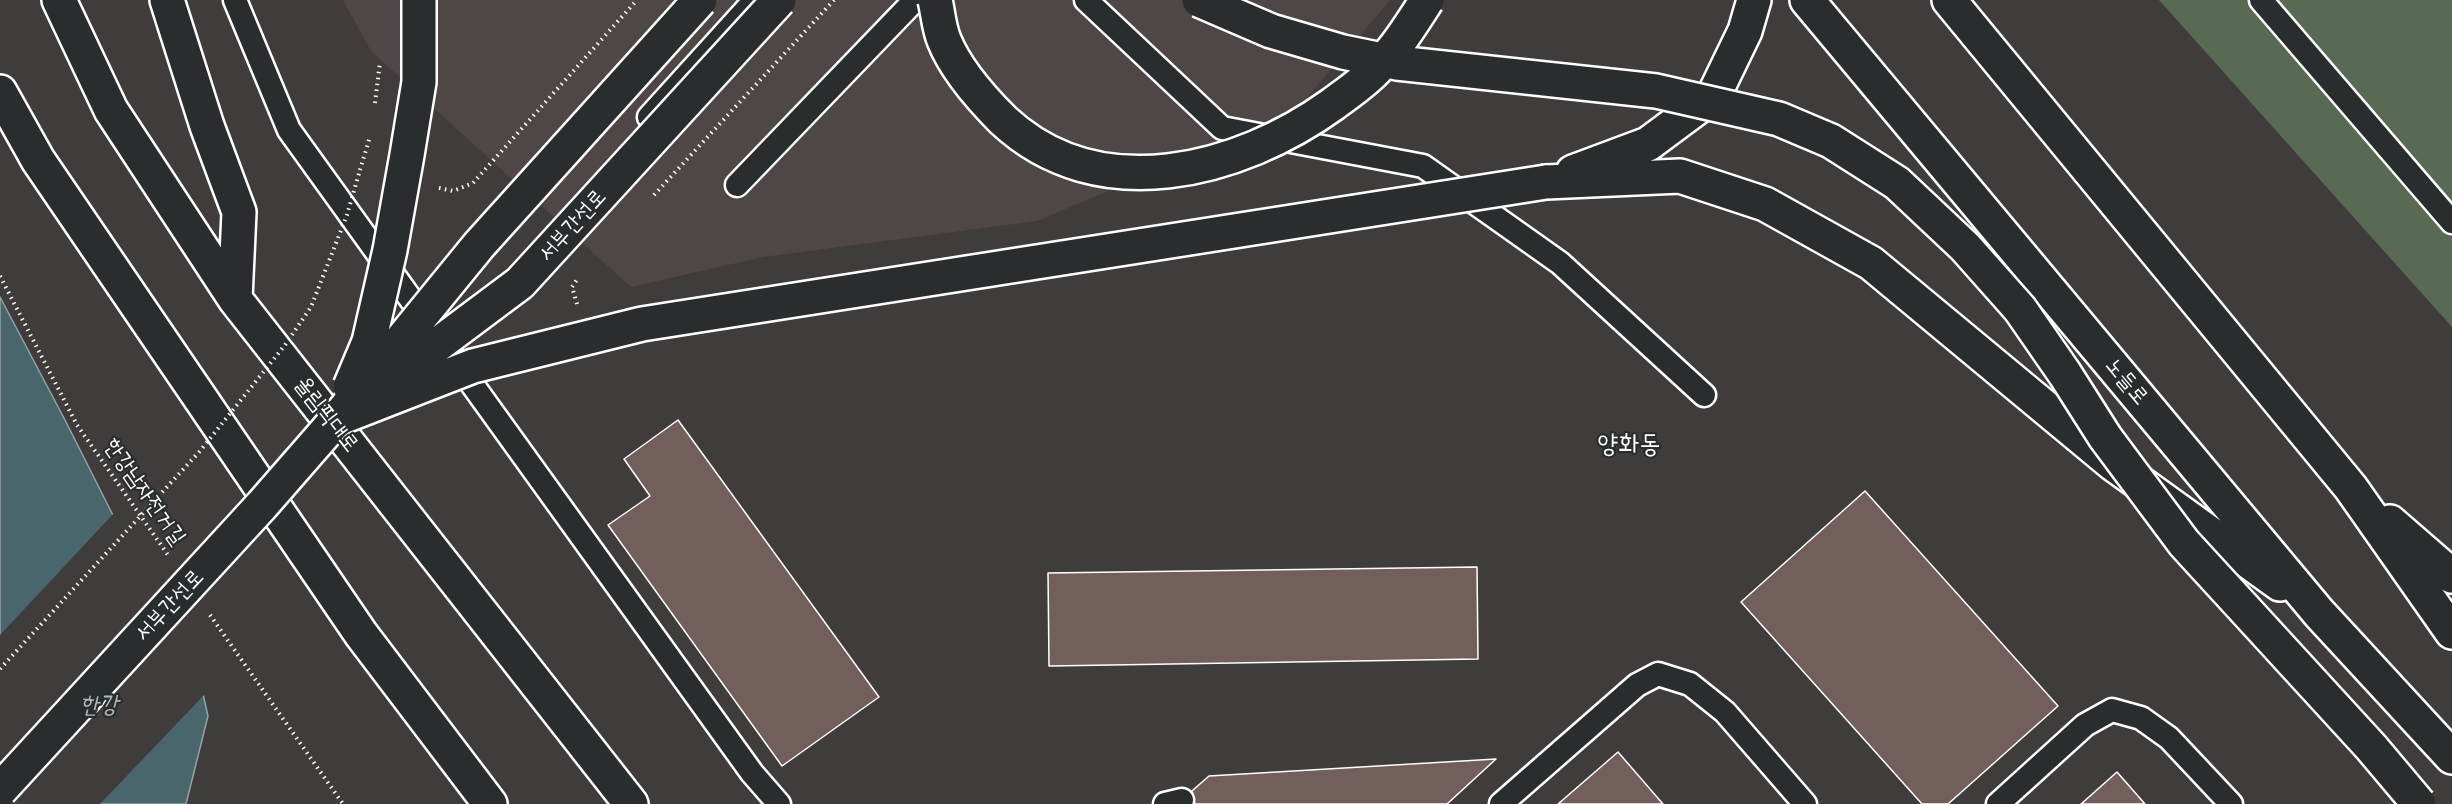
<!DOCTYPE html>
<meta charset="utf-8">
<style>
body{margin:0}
canvas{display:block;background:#403c3c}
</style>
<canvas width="2452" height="804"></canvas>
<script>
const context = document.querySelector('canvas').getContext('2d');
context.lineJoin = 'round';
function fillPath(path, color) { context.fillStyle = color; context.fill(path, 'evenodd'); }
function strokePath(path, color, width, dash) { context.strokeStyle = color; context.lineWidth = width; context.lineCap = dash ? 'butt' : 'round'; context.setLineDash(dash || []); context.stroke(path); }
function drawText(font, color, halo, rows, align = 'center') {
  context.font = font + ' Sriracha,"Poor Story",sans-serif'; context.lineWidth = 4.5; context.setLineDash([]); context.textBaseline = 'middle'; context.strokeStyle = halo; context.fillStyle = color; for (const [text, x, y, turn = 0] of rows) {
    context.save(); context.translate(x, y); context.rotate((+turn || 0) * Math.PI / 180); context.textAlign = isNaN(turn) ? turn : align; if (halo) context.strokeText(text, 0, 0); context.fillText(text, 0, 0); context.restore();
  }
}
const built = new Path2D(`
 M343,0H1390L1295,112L1037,221L763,257L631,287L371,51Z`);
const green = new Path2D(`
 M2159,0H2452V327Z`);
const water = new Path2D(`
 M0,297L65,420L203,694L208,716L186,804H0Z`);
const pier = new Path2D(`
 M115,512L206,693L100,804H0V635Z`);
const building = new Path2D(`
 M678,420L879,697L782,766L608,525L650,496L624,459Z
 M1865,491L2058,706L1948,804H1922L1741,602Z
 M1477,567L1478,659L1049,666L1048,573Z
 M1618,752L1663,804H1558Z
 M1496,759L1447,804H1177L1209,776Z
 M2117,772L2145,804H2081Z`);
const path = new Path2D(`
 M375,103L380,62
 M360,170L370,137
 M439,188L453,191L473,183L637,0
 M654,195L834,0
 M0,276L77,425L168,555
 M577,304L572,287L578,278
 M210,615L343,804`);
const service = new Path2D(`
 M235,0L289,130L752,773L779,804
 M1086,0L1222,128L1423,166L1560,263L1704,395
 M2261,0L2452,222
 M649,117L755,0
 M737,185L915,0
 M1165,804L1182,800
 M1501,804L1637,685L1658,674L1690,684L1725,712L1805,804
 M1998,804L2085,725L2112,710L2141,718L2169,738L2231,804`);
const primary = new Path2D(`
 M1807,0L2319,613L2452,757
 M1949,0L2351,488L2452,632
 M1573,172L1648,144L1714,95L1745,31L1754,0
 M1546,182L1680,176L1765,204L1871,263L2112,463L2280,584
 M2390,522L2452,576`);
const trunk = new Path2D(`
 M59,0L111,110L235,299L631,804
 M167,0L207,126L239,212L235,299
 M0,92L38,160L361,634L490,804`);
const pathBridge = new Path2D(`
 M0,669L200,451L285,345L311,307L347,215L360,170`);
const primaryBridge = new Path2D(`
 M935,0C938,13 939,28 944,40C956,70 981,98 1003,120C1098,209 1239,172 1333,104C1349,92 1366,81 1379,66C1398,46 1412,23 1427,0
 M1199,0L1271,31L1343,52L1397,63L1656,91L1779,119L1831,141L1897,183L1965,247L2020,309L2065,374L2105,437L2184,543L2371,747L2419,804
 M350,387L369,342L390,250L407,155L419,82V0
 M377,390L520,283L779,0
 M337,419L473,366L642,324L1546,182
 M0,790L262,505L337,419L479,245L700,0`);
const streetNames = [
 ["서부간선로",573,226,-48],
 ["노들로",2126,382,50],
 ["올림픽대로",326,415,52],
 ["한강남자전거길",144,492,55],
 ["서부간선로",170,606,-47]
];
const waterNames = [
 ["한강",99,706]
];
const quarterNames = [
 ["양화동",1629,445]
];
fillPath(built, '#4f4646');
fillPath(green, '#596a54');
fillPath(water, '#4a666d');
strokePath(water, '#92a3a7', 1.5);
fillPath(pier, '#403c3c');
fillPath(building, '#725f5c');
strokePath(building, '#fff', 1.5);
strokePath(service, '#fff', 27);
strokePath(primary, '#fff', 38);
strokePath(trunk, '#fff', 38);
strokePath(path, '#fff', 4, [1.5, 4.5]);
strokePath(service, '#2a2d2e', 22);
strokePath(primary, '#2a2d2e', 33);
strokePath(trunk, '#2a2d2e', 33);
strokePath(primaryBridge, '#fff', 38, []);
strokePath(pathBridge, '#fff', 4, [1.5, 4.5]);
strokePath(primaryBridge, '#2a2d2e', 33);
drawText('22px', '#fff', '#2a2d2e', streetNames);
drawText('italic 24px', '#aebabd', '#2a2d2e', waterNames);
drawText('26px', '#fff', '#2a2d2e', quarterNames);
</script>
